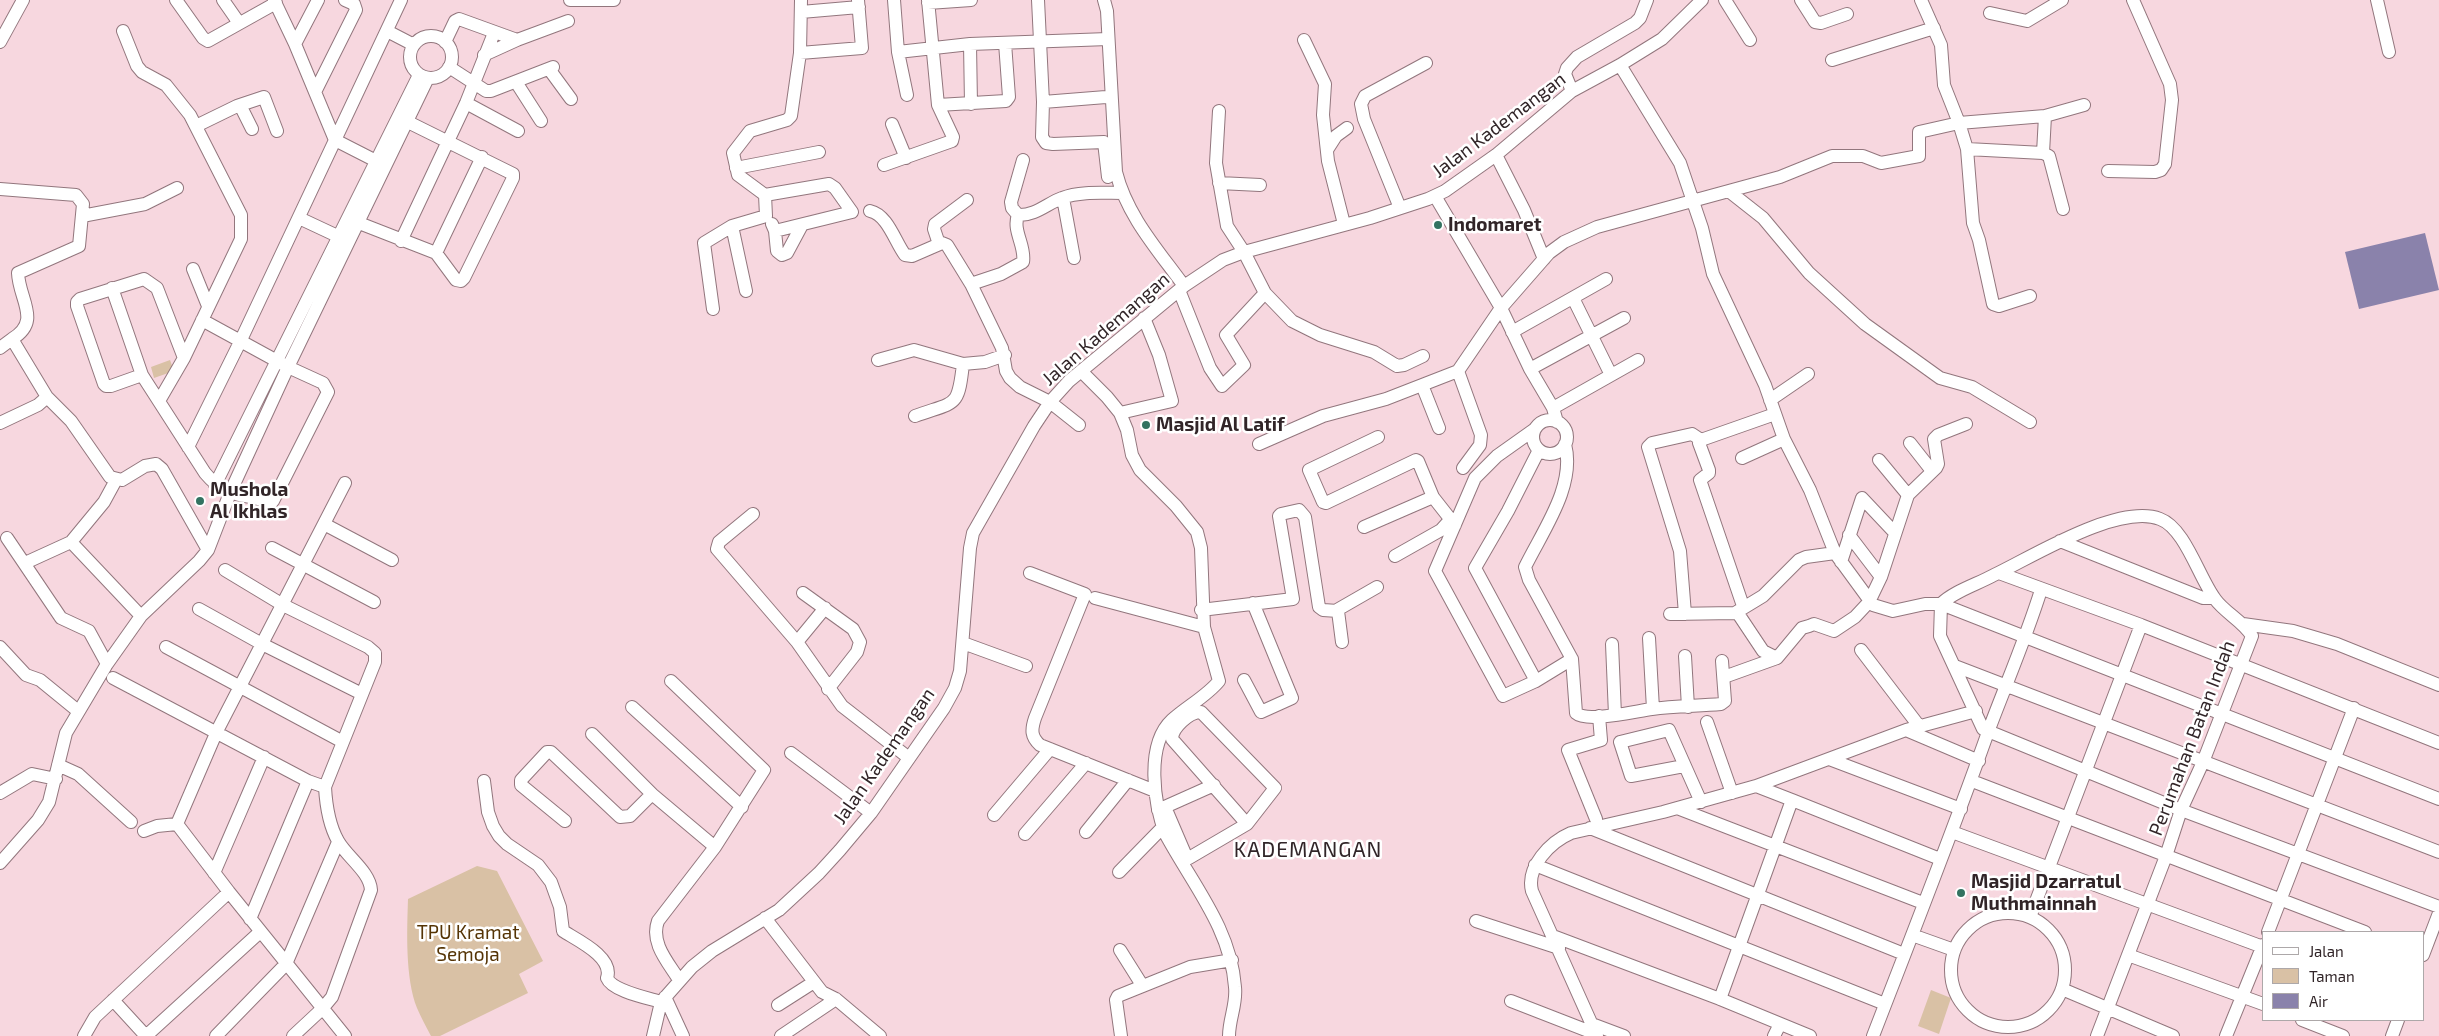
<!DOCTYPE html>
<style>
body{margin:0}
#map{position:relative;width:2439px;height:1036px;overflow:hidden;background:#f7d7df;font-family:"Exo 2",sans-serif}
canvas{display:block}
.legend{position:absolute;left:2262px;top:931px;width:162px;height:90px;box-sizing:border-box;background:#fff;border:1px solid #ada8a9;margin:0;padding:6px 9px;list-style:none;font-size:15px;color:#312528}
.legend li{display:flex;align-items:center;gap:10px;height:25px}
.legend b{width:25px;border:1px solid #ada8a9}
</style>
<div id="map">
<canvas width="2439" height="1036"></canvas>
<ul class="legend">
<li><b style="height:6px;background:#fff"></b>Jalan</li>
<li><b style="height:14px;background:#d9c1a5"></b>Taman</li>
<li><b style="height:14px;background:#8a82ab"></b>Air</li>
</ul>
</div>
<script>
const context = document.querySelector('canvas').getContext('2d');
context.lineJoin = 'round';
function fillPath(path, color) { context.fillStyle = color; context.fill(path, 'evenodd'); }
function strokePath(path, color, width, dash) { context.strokeStyle = color; context.lineWidth = width; context.lineCap = dash ? 'butt' : 'round'; context.setLineDash(dash || []); context.stroke(path); }
function drawText(font, color, halo, rows, align = 'center') {
  context.font = font + ' "Exo 2",sans-serif'; context.lineWidth = 5; context.setLineDash([]); context.textBaseline = 'middle'; context.strokeStyle = halo; context.fillStyle = color; for (const [text, x, y, turn = 0] of rows) {
    context.save(); context.translate(x, y); context.rotate((+turn || 0) * Math.PI / 180); context.textAlign = isNaN(turn) ? turn : align; if (halo) context.strokeText(text, 0, 0); context.fillText(text, 0, 0); context.restore();
  }
}
const green = new Path2D(`
 M170,360L174,371L154,378L151,367Z
 M477,866L497,871L543,961L519,974L528,993L440,1036H431C426,1027 421,1017 417,1008C405,978 407,931 408,899Z
 M1931,990L1951,998L1939,1034L1918,1026Z`);
const water = new Path2D(`
 M2425,233L2439,290L2359,309L2345,252Z`);
const minor = new Path2D(`
 M176,0L203,38L208,41L276,3
 M223,0L239,23
 M274,0L295,44L335,140L382,164
 M570,0H614
 M894,0L898,52L970,44L1108,39
 M928,0L938,105L1006,101L1009,97L1005,43
 M1038,0L1043,102L1042,137L1046,143L1053,144L1104,142L1108,177
 M1104,0L1107,11L1116,172C1127,216 1158,250 1184,286
 M1725,0L1750,40
 M1801,0L1815,22L1821,23L1847,14
 M1921,0L1941,45L1944,85L1959,123L1967,149L1973,223L1979,240L1993,304L1999,306L2030,296
 M2377,0L2389,52
 M928,3L971,0
 M801,12L859,7
 M1990,13L2027,21L2062,0
 M123,31L137,66L142,72L166,85L190,115L241,215V239L184,358L159,401
 M387,31L414,45
 M410 57a21 21 0 1 1 42 0a21 21 0 1 1-42 0Z
 M1304,40L1325,84L1323,115L1328,161L1344,224
 M0,42L23,0
 M445,42L455,21L459,19L517,40
 M295,44L318,0
 M970,44L971,104
 M898,52L907,95
 M800,53L862,48L858,0
 M484,55L517,40L568,21
 M1832,60L1934,28
 M1620,65L1680,163L1702,228L1713,274L1765,385L1784,439L1810,490L1835,553L1873,605L1893,611L1925,604H1941L2439,799
 M449,67L486,91H491L553,67
 M549,69L571,99
 M516,82L541,121
 M1572,91L1565,74L1567,68L1577,57L1635,23L1640,18L1647,0
 M315,92L356,10L354,4L345,0
 M1043,102L1106,97
 M466,103L518,131
 M240,105L252,129
 M1219,111L1216,163L1227,226L1244,252L1265,293L1292,321L1320,335L1374,352L1397,366L1404,365L1423,356
 M892,124L906,158
 M196,126L237,106L264,97L277,131
 M1967,149L2043,153L2049,156L2063,209
 M1327,150L1336,136L1347,128
 M2043,153L2045,116L2084,105
 M1496,155L1524,210L1544,259
 M1023,160L1011,202L1012,208L1018,215C1035,216 1048,203 1062,198C1080,191 1103,193 1122,193
 M884,165L952,141L953,137L938,105
 M736,168L819,152
 M2108,171L2155,172L2161,170L2165,164L2172,100L2170,84L2133,0
 M1219,183L1260,185
 M0,189L76,195L83,204L79,246L18,273C19,300 42,321 12,339
 M1730,192L1763,218L1809,273L1865,324L1940,378L1972,387L2030,422
 M765,195L829,184L835,188L852,212L775,231
 M1435,196L1501,308L1530,369L1553,408L1557,422
 M1063,198L1074,258
 M1400,208L1364,119L1361,104L1365,96L1426,63
 M870,211C888,215 895,242 905,255L912,256L942,243L947,245L971,284L1002,348L1006,371L1010,378L1020,387L1050,402L1079,425
 M82,216L145,204L177,188
 M299,218L346,240
 M359,223L436,253L456,280L461,281L464,278L513,178V174L408,122
 M772,224L775,231L777,251L782,255L787,253L802,225
 M732,226L746,291
 M401,241L466,103L494,33
 M939,244L934,229L935,224L967,200
 M436,253L482,157
 M193,269L208,306
 M971,284L1001,274L1023,262C1026,246 1012,231 1018,215
 M112,288L142,375L205,473C227,499 239,492 268,502L273,501L328,392L323,383L288,367L202,320
 M1179,290L1210,368L1222,386L1244,365L1226,335L1265,293
 M1573,298L1611,375
 M713,309L704,243L732,226L766,216L765,195L738,175L733,153L750,131L787,120L791,116L800,53L801,0
 M1512,332L1606,279
 M0,348L12,339L47,397L38,405L0,423
 M878,360L914,350L963,364
 M1530,369L1624,318
 M1081,371L1107,397L1120,413L1127,430L1132,455L1140,470L1176,506L1197,532L1201,548L1204,627L1219,681C1207,696 1186,707 1172,720C1145,745 1154,805 1166,835C1193,885 1231,929 1235,987C1237,1004 1229,1019 1229,1036
 M1458,371L1481,435L1480,445L1463,468
 M142,375L111,386H106L104,384L77,306V302L80,299L144,279L157,288L184,358
 M1422,385L1439,428
 M47,397L71,421L110,477L122,480L145,466L156,464L162,469L208,550
 M1770,400L1808,374
 M1553,408L1638,360
 M1120,413L1172,401L1159,355L1144,318
 M915,416C956,401 958,409 963,364L985,362L1005,355
 M1533 437a17 17 0 1 1 34 0a17 17 0 1 1-34 0Z
 M1535,429L1497,456L1475,478L1435,571L1503,696L1536,681L1572,659
 M1378,437L1309,470L1323,502L1326,503L1416,460L1418,461L1433,497L1455,525
 M1910,443L1932,471
 M1259,444L1323,416L1386,399L1458,371L1501,308L1549,253L1564,242L1597,227L1780,177L1832,156H1863L1881,163L1919,156V132L1959,123L2045,116
 M1565,444C1576,486 1543,530 1525,567L1529,580L1572,659L1576,713C1587,723 1636,711 1652,709C1674,706 1698,706 1721,704L1725,701L1722,661
 M188,447L240,342L401,0
 M1742,458L1784,439
 M1879,460L1908,495
 M215,485L419,75
 M753,514L719,542L717,549L797,642L842,706L909,758
 M324,524L392,560
 M1364,527L1433,497
 M1849,535L1881,577
 M7,538L61,618L89,631L107,664
 M2060,541L2203,598H2214
 M71,542L141,616
 M272,548L374,602
 M1395,556L1441,530L1450,520
 M1841,562L1862,498L1895,533
 M25,563L71,542L104,502L116,480
 M225,570L283,605L368,647L375,653V662L325,787C326,805 329,825 338,841C347,857 370,872 371,890L332,997L322,1009L293,1036
 M1030,573L1085,594L1035,718C1031,730 1031,737 1040,745L1155,791
 M1999,573L2141,625L2439,743
 M803,593L853,629L860,642L857,652L828,689
 M1095,598L1204,627
 M1743,606L1700,480L1709,473V470L1699,443L1701,440L1775,414
 M199,609L262,644L362,694
 M1201,610L1293,599L1279,516L1281,514L1299,510L1305,517L1319,607L1323,610L1338,611L1342,642
 M1337,610L1377,587
 M1737,612L1763,651L1777,658
 M1670,614L1735,613L1763,596L1799,560L1806,557L1835,553
 M1685,614L1680,551L1648,447L1652,443L1692,434L1701,440
 M2243,624L2293,631L2337,644L2439,685
 M1649,638L1653,709
 M797,642L825,608
 M963,643L1026,666
 M1612,644L1615,715
 M0,647L26,675L40,680L78,711
 M166,647L343,742
 M1861,650L1919,726
 M1685,656L1688,707
 M1955,666L2439,852
 M1724,677L1777,658L1802,628L1809,626L1814,624L1834,631L1855,617L1869,602L1881,577L1908,495L1936,468L1938,464L1934,439L1938,435L1966,424
 M113,678L308,781L325,787
 M1244,680L1261,712L1292,698L1253,603
 M671,681L764,770L715,847L658,921C650,943 668,962 679,980
 M1536,681L1475,568L1508,511L1539,450
 M632,707L742,807
 M1707,722L1732,793
 M1906,730L1979,761
 M592,734L652,794L715,847
 M791,753L871,813
 M1829,759L1961,809
 M58,765L78,774L131,822
 M1684,766L1631,776L1620,742L1669,730L1701,802
 M484,781L488,812L493,826L499,836L507,844L538,865L551,882L560,907L563,931C577,940 614,957 607,978C612,991 648,998 661,1002
 M1972,781L2365,932
 M1756,786L1906,730L1976,711
 M0,793L32,774L56,779
 M1792,800L1940,859
 M1165,807L1186,856L1189,858L1247,824L1275,788L1201,712C1189,712 1172,728 1172,739L1247,824
 M1677,808L1923,903
 M1158,810L1214,785
 M994,815L1050,749
 M1596,819L1568,750L1601,740L1599,716
 M565,821L521,785V780L547,752H551L620,817L630,816L652,794
 M177,824L217,731L345,483
 M177,824L229,892L345,1036
 M1590,828L1904,954
 M144,831L157,826L177,824
 M1086,832L1128,780
 M1952,832L2263,947
 M1025,834L1086,763
 M0,863L38,820L49,802L66,733L107,664L141,616L199,561L208,550L230,493L288,367L428,78
 M1535,865L1885,1004
 M1119,872L1163,827
 M214,873L264,757
 M1951 970a57 57 0 1 1 114 0a57 57 0 1 1-114 0Z
 M2030,917L2141,625
 M765,918L822,992L836,999L880,1036
 M250,919L308,781
 M1476,921L1559,948
 M2268,932L2354,708
 M1912,935L1954,950
 M1553,936L1720,999L1810,1036
 M1120,950L1142,985
 M2128,955L2263,1004
 M2423,955L2439,913
 M2062,989L2173,1036
 M665,997L683,1036
 M113,1000L146,1036L260,932
 M1511,1001L1596,1034
 M778,1005L814,982
 M2302,1020L2343,1036
 M1592,1024L1624,1036
 M84,1036L95,1017L229,892
 M216,1036L286,964L338,842
 M653,1036L661,1002L692,967L712,951L779,910L819,873L840,850L871,813L944,708L955,688L960,671L970,548L973,533L1034,426L1050,402L1069,381L1184,286L1223,260L1244,252L1370,218L1428,199L1445,191L1496,155L1572,91L1620,65L1662,39L1702,0
 M781,1036L836,999
 M1121,1036L1116,1000L1118,996L1190,967L1232,960
 M1597,1036L1532,891C1526,867 1550,842 1571,833L1663,812L1756,786L1792,800L1720,999
 M1774,1036L1780,1024
 M1873,1036C1912,935 1952,834 1988,732C2006,684 2026,638 2041,590
 M2097,1036L2166,856L2181,810L2203,762L2252,636C2243,621 2225,613 2215,599C2199,578 2185,528 2160,519C2118,503 2032,557 1994,575C1978,584 1954,591 1941,604L1940,636L1983,729L2181,810L2439,907
 M2226,1036L2263,945
 M2392,1036L2398,1020`);
const markers = [
 [1438,225,5,"#337361"],
 [1146,425,5,"#337361"],
 [200,501,5,"#337361"],
 [1961,893,5,"#337361"]
];
const streetNames = [
 ["Jalan Kademangan",1499,125,-37],
 ["Jalan Kademangan",1106,329,-41],
 ["Perumahan Batan Indah",2192,738,-69],
 ["Jalan Kademangan",884,756,-55]
];
const poiNames = [
 ["Indomaret",1448,225],
 ["Masjid Al Latif",1156,425],
 ["Mushola",210,490],
 ["Al Ikhlas",210,512],
 ["Masjid Dzarratul",1971,882],
 ["Muthmainnah",1971,904]
];
const parkNames = [
 ["TPU Kramat",468,933],
 ["Semoja",468,955]
];
const quarterNames = [
 ["KADEMANGAN",1308,850]
];
fillPath(green, '#d9c1a5');
fillPath(water, '#8a82ab');
strokePath(minor, '#92767d', 14);
strokePath(minor, '#fff', 12);
for (const [x, y, r, color] of markers) { const dot = new Path2D(); dot.arc(x, y, r, 0, 2 * Math.PI); context.fillStyle = color; context.fill(dot); strokePath(dot, '#fff', 2); }
drawText('19px', '#312528', '#fff', streetNames);
drawText('bold 19px', '#312528', '#fff', poiNames, 'left');
drawText('19px', '#553405', '#fff', parkNames);
context.letterSpacing = '1px';
drawText('21px', '#312528', '#fff', quarterNames);
context.letterSpacing = '0px';
</script>
